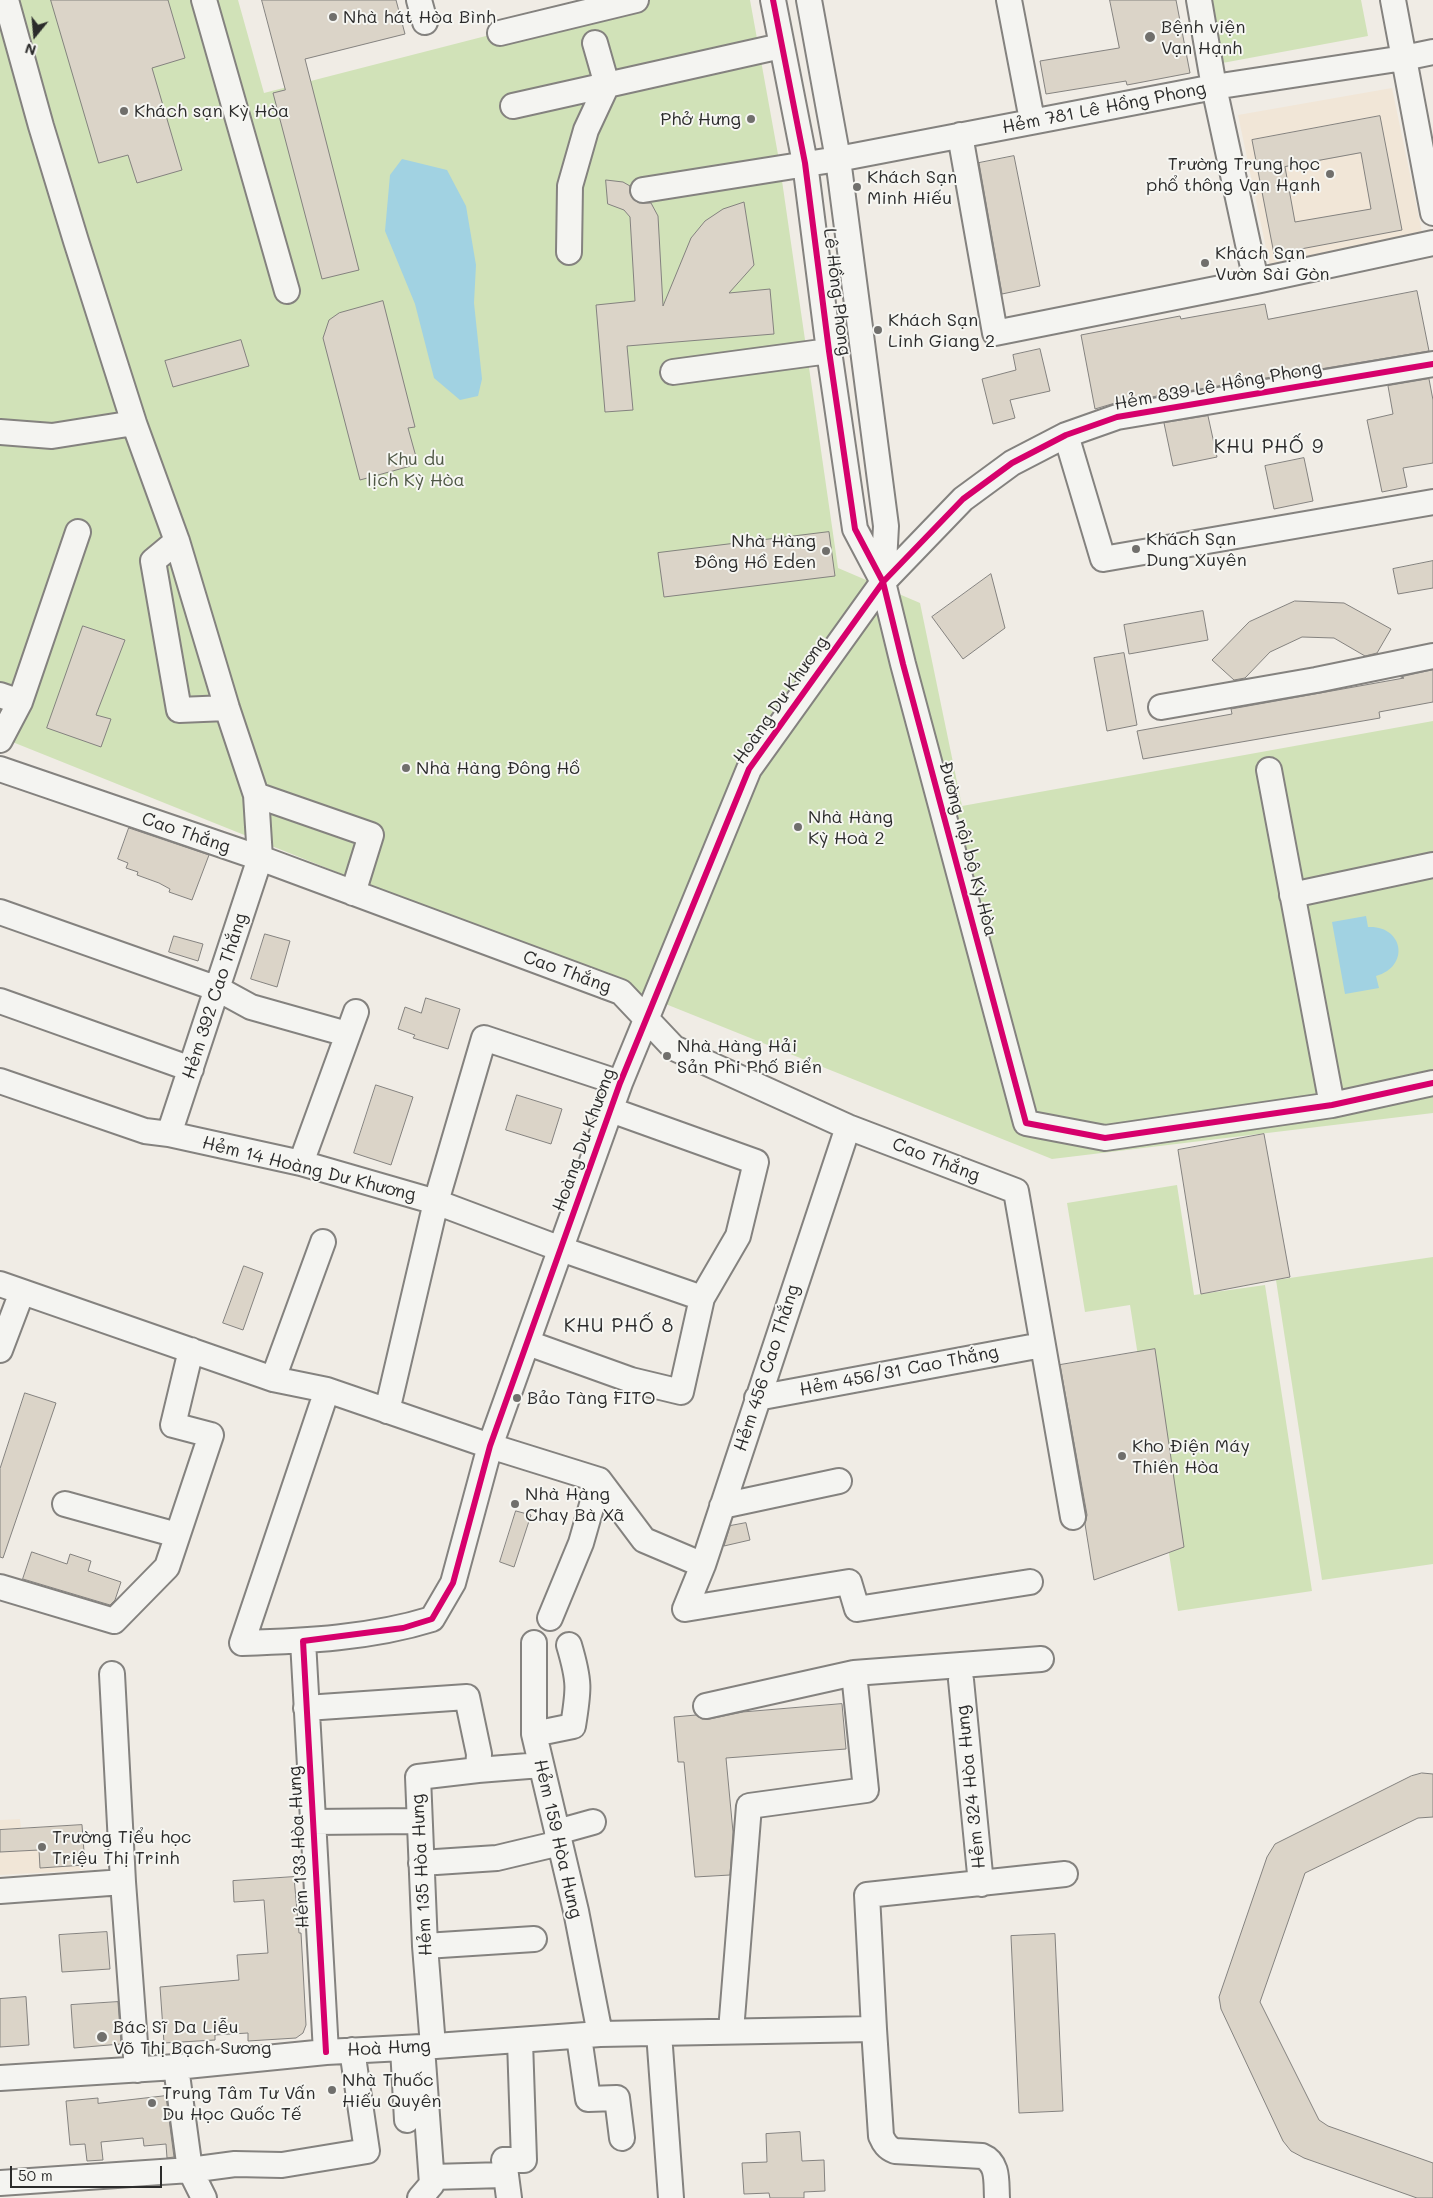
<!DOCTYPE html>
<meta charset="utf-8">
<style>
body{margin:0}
#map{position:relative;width:1433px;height:2198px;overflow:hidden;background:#f0ece5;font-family:Mali,sans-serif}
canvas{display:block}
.north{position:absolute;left:10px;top:10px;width:50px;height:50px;-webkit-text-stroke:4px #f6f6f2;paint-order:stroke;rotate:197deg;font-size:14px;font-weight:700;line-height:20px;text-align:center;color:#2b2b2b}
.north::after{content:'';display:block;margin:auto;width:18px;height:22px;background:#2b2b2b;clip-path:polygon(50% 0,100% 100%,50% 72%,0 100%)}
.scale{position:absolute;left:10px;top:2166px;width:152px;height:22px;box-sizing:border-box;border:2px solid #2b2b2b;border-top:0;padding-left:6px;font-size:15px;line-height:18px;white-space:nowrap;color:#2b2b2b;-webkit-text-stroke:4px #f6f6f2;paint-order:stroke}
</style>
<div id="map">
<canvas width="1433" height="2198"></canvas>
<div class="north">N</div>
<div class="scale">50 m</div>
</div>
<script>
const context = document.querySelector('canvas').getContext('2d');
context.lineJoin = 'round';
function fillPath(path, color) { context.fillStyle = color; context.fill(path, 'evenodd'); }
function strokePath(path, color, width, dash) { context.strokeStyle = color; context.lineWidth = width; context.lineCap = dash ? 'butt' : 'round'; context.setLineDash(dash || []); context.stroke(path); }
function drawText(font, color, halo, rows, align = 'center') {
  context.font = font + ' Mali,sans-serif'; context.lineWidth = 4; context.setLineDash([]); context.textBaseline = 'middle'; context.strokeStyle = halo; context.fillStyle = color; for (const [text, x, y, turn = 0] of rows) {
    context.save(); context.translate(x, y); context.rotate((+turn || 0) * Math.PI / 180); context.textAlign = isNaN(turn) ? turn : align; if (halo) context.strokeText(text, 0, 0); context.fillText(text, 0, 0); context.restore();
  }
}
const built = new Path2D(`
 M1392,88L1422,232L1270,267L1238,115Z
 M20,1819L21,1828L82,1825L85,1870L0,1875V1820Z`);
const green = new Path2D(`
 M0,0H238L264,93L626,0H750L779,160L838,568L920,603L962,806L1433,721V1113L1052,1159L0,737Z
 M1205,0H1361L1368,36L1217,64Z
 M1177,1185L1194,1295L1265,1285L1312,1591L1178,1611L1130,1305L1085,1312L1067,1203Z
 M1433,1257V1564L1322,1580L1276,1280Z`);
const water = new Path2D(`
 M402,159L447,170L466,206L476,265L474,303L482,379L478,396L460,400L434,378L415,304L385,231L390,175Z
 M1366,916L1368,927C1403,925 1411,966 1376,976L1379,988L1345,994L1332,922Z`);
const building = new Path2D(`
 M51,0H168L185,58L152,68L182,170L137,183L128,155L99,163Z
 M262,0H396L405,34L305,59L359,270L322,279L273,93L285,90Z
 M1110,0H1176L1190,73L1127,85L1126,81L1046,94L1040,61L1119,48Z
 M1380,116L1402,230L1274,254L1252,140ZM1361,153L1371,209L1295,222L1285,167Z
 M1014,156L1040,286L1002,294L979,163Z
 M606,180L623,182L630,186V193L633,199L639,203H651L658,216L663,306L691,238L705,221L723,209L744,202L754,265L729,293L770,289L774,334L627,346L633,410L605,412L596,305L635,301L630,217L624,210L608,204Z
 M1417,291L1429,351L1115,403L1095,409L1081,335L1180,316L1181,319L1265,304L1268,319Z
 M383,301L415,427L408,428L418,464L360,480L323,338L329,320L339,313Z
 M241,340L249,366L173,387L165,361Z
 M1040,349L1050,391L1010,400L1015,418L993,424L982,379L1016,370L1013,355Z
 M1429,379L1433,400V463L1403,468L1407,487L1382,492L1367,420L1393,414L1388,386Z
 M1208,416L1217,457L1173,466L1164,423Z
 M1304,458L1313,501L1274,509L1265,466Z
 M829,532L835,576L664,597L658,553Z
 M1433,561V588L1398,594L1393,569Z
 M991,574L1005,628L963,659L932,617Z
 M1295,601L1344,603L1391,629L1377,653L1365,656L1334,638L1302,637L1270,652L1245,678L1234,680L1212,660L1249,622Z
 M1203,611L1208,640L1129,654L1124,625Z
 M83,626L125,640L96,715L111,719L101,747L47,728Z
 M1124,653L1137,725L1107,731L1094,658Z
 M1433,670V702L1379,712L1380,718L1143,759L1137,731L1232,714L1231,709L1404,678L1401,677Z
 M129,828L209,855L192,900L169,892L170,889L159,883L137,875L138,872L126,868L128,863L118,859Z
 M265,934L290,941L277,987L251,979Z
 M174,936L203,944L198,961L169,952Z
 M426,998L460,1009L448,1049L413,1038L415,1035L398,1029L405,1007L421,1013Z
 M376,1085L413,1097L391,1165L354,1153Z
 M517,1095L562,1109L551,1144L506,1130Z
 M1264,1134L1290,1277L1201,1294L1178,1150Z
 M244,1266L263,1273L243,1330L223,1323Z
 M1155,1349L1184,1547L1094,1580L1085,1524L1087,1515L1060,1365Z
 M25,1393L56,1403L3,1558L0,1557V1469Z
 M516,1511L531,1515L514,1567L500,1562Z
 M746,1523L750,1540L724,1546L730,1526Z
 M32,1552L67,1564L70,1554L91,1561L88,1571L121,1582L115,1600L110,1605L23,1579Z
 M842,1704L846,1749L726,1758L733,1832L730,1875L695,1877L684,1762H678L674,1717L696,1715L702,1719H709L743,1712Z
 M1422,1773L1433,1774V1817L1418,1818L1305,1873L1260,2002L1319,2120L1328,2126L1433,2163V2198H1417L1304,2158L1291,2151L1283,2141L1221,2009L1219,1997L1267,1857L1275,1844L1411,1776Z
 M82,1825L85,1865L40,1868L39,1850L0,1852V1830Z
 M294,1877L299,1933H301L302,1951L306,2025L303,2033L296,2038L248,2041V2033L215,2035V2040L164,2043L160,1987L239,1980L237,1955L268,1953L264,1900L234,1902L233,1881Z
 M107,1932L110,1969L62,1972L59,1935Z
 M1055,1934L1063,2111L1019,2113L1011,1936Z
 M26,1997L29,2045L0,2047V1999Z
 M118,2002L121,2044L74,2048L71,2005Z
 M166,2096L174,2157L167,2158L166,2144L144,2146L143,2138L101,2142L103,2160L87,2161L85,2144L70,2145L66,2101L98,2098V2103Z
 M800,2132L802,2161L824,2160L825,2191L804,2192V2198H770L769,2193L744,2194L742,2163L767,2162L766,2134Z`);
const minor = new Path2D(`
 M6,0L41,126L76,241L134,423L177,541L227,708L256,795L260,858L169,1134
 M204,0L287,291
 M419,0L425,22
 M773,0L805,163L829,351L855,529L883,582L903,664L1026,1123L1105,1138L1332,1105L1433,1083
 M809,0L838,159L886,526L883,581
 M1009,0L1032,120
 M1199,0L1214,87L1256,281
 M1393,0L1433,213
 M500,33L636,0
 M513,106L781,46
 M960,135L995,333L1256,281L1433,243
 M643,190L838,159L1214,87L1404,58L1433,52
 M569,252L570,186L586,130L607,85L595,43
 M673,372L829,351
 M0,432L52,436L134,423
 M1066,435L1103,559L1433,502
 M177,541L153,561L179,710L227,708
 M0,695L20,702
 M1161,707L1316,680L1433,656
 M0,740L20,702L78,532
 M0,769L260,858L621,992L674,1048L848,1127L1016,1191L1073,1517
 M1269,770L1332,1105
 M256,795L371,835L353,893
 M1292,895L1433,865
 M0,912L218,989L251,1007L347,1034
 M0,1001L191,1069
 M0,1081L145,1131L169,1134L301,1163L436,1202L561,1249L702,1298L738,1236L756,1162L611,1110
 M301,1163L356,1012
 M0,1284L273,1379L327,1390
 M528,1343L631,1380L681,1392L702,1298
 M0,1350L22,1292
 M273,1379L323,1242
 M757,1398L1042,1345
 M387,1411L436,1202L484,1038L620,1083
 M65,1504L177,1535
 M722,1506L839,1481
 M703,1565L644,1540L599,1480L490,1446L327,1390L242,1643C306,1641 371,1638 432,1619L453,1583L490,1446L620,1083L749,769L883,582L963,499L1012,463L1066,435L1117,417L1433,364
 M0,1587L114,1621L167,1567L211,1435L173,1425L191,1350
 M685,1609L703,1565L848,1127
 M685,1609L849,1582L857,1609L1030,1582
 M550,1618L581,1543L599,1480
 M303,1641L326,2052
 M534,1643V1734L576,1911L600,2034
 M854,1673L1041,1659
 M112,1674L123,1882L137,2070
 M961,1680L981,1884
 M706,1706L854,1673L866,1790L749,1806L731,2031
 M306,1708L467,1697L479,1754L478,1770L418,1777L425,1946L433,2046
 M534,1734L573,1726C579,1689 580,1682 569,1645
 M478,1770L541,1765
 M312,1822L418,1821
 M557,1832L593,1822
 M421,1863L497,1858L560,1843
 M0,1891L123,1882
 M425,1946L534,1939
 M874,2029L881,2136C884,2143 887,2148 895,2151L982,2156C999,2163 996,2182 997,2198
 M659,2033L671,2198
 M579,2037L588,2099L617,2098L622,2138
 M403,2048L407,2120
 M176,2067L190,2170L204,2198
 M0,2078L176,2067L326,2052L422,2047L600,2034L874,2029L867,1895L1065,1874
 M432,2177L504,2175
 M0,2183L190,2170L235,2164L282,2165L367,2151L352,2050
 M420,2198L432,2184L422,2047
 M509,2198L504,2160H524L520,2041`);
const cycleway = new Path2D(`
 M773,0L805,163L829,351L855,529L883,582L903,664L1026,1123L1105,1138L1332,1105L1433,1083
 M326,2052L303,1641L403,1628L432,1619L453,1583L490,1446L620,1083L749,769L883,582L963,499L1012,463L1066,435L1117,417L1433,364`);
const markers = [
 [333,17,5,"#706f6c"],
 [1150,37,6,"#706f6c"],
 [124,111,5,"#706f6c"],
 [751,119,5,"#706f6c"],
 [1330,174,5,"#706f6c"],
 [857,187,5,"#706f6c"],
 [1205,263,5,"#706f6c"],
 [878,330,5,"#706f6c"],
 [1136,549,5,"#706f6c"],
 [826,551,5,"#706f6c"],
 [406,768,5,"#706f6c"],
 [798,827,5,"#706f6c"],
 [667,1056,5,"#706f6c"],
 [517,1398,5,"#706f6c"],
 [1122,1456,5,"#706f6c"],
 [515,1504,5,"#706f6c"],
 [42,1847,5,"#706f6c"],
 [102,2037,6,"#706f6c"],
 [332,2090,5,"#706f6c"],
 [152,2103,5,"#706f6c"]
];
const poiNames = [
 ["Nhà hát Hòa Bình",343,17],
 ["Bệnh viện",1161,27],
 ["Vạn Hạnh",1161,48],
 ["Khách sạn Kỳ Hòa",134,111],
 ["Phở Hưng",741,119,"right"],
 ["Trường Trung học",1320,164,"right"],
 ["phổ thông Vạn Hạnh",1320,185,"right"],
 ["Khách Sạn",867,177],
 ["Minh Hiếu",867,198],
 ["Khách Sạn",1215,253],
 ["Vườn Sài Gòn",1215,274],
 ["Khách Sạn",888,320],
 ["Linh Giang 2",888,341],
 ["Khách Sạn",1146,539],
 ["Dung Xuyên",1146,560],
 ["Nhà Hàng",816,541,"right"],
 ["Đông Hồ Eden",816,562,"right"],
 ["Nhà Hàng Đông Hồ",416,768],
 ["Nhà Hàng",808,817],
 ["Kỳ Hoà 2",808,838],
 ["Nhà Hàng Hải",677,1046],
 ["Sản Phi Phố Biển",677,1067],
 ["Bảo Tàng FITO",527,1398],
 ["Kho Điện Máy",1132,1446],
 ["Thiên Hòa",1132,1467],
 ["Nhà Hàng",525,1494],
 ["Chay Bà Xã",525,1515],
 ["Trường Tiểu học",52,1837],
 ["Triệu Thị Trinh",52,1858],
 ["Bác Sĩ Da Liễu",113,2027],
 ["Võ Thị Bạch Sương",113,2048],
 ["Nhà Thuốc",342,2080],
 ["Hiếu Quyên",342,2101],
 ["Trung Tâm Tư Vấn",162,2093],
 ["Du Học Quốc Tế",162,2114]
];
const streetNames = [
 ["Hẻm 781 Lê Hồng Phong",1104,108,-11],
 ["Lê Hồng Phong",837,292,83],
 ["Hẻm 839 Lê Hồng Phong",1218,386,-10],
 ["Hoàng Dư Khương",781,700,-55],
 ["Cao Thắng",186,833,19],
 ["Đường nội bộ Kỳ Hòa",968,849,75],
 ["Cao Thắng",567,972,20],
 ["Hẻm 392 Cao Thắng",215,996,-72],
 ["Hoàng Dư Khương",584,1140,-70],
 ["Cao Thắng",936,1160,21],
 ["Hẻm 14 Hoàng Dư Khương",309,1169,14],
 ["Hẻm 456 Cao Thắng",767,1368,-72],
 ["Hẻm 456/31 Cao Thắng",899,1371,-11],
 ["Hẻm 324 Hòa Hưng",971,1787,-96],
 ["Hẻm 159 Hòa Hưng",558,1839,77],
 ["Hẻm 133 Hòa Hưng",299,1847,-93],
 ["Hẻm 135 Hòa Hưng",422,1875,-93],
 ["Hoà Hưng",389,2048,-3]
];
const parkNames = [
 ["Khu du",416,459],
 ["lịch Kỳ Hòa",416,480]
];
const neighbourhoodNames = [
 ["KHU PHỐ 9",1269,447],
 ["KHU PHỐ 8",619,1326]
];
fillPath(built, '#f1e6d7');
fillPath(green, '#d1e2b8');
fillPath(water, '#a1d2e2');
fillPath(building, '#dbd4c8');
strokePath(building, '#84827f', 1);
strokePath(minor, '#84827f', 28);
strokePath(minor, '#f4f4f1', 24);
strokePath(cycleway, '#d6006c', 6);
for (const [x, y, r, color] of markers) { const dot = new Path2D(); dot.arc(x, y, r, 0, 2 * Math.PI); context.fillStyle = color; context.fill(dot); strokePath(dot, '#f6f6f2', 2); }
drawText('18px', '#2b2b2b', '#f6f6f2', poiNames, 'left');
drawText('18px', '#2b2b2b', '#f6f6f2', streetNames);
drawText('18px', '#4e5745', '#f6f6f2', parkNames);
context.letterSpacing = '1px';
drawText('19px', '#2b2b2b', '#f6f6f2', neighbourhoodNames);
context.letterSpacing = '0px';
</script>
